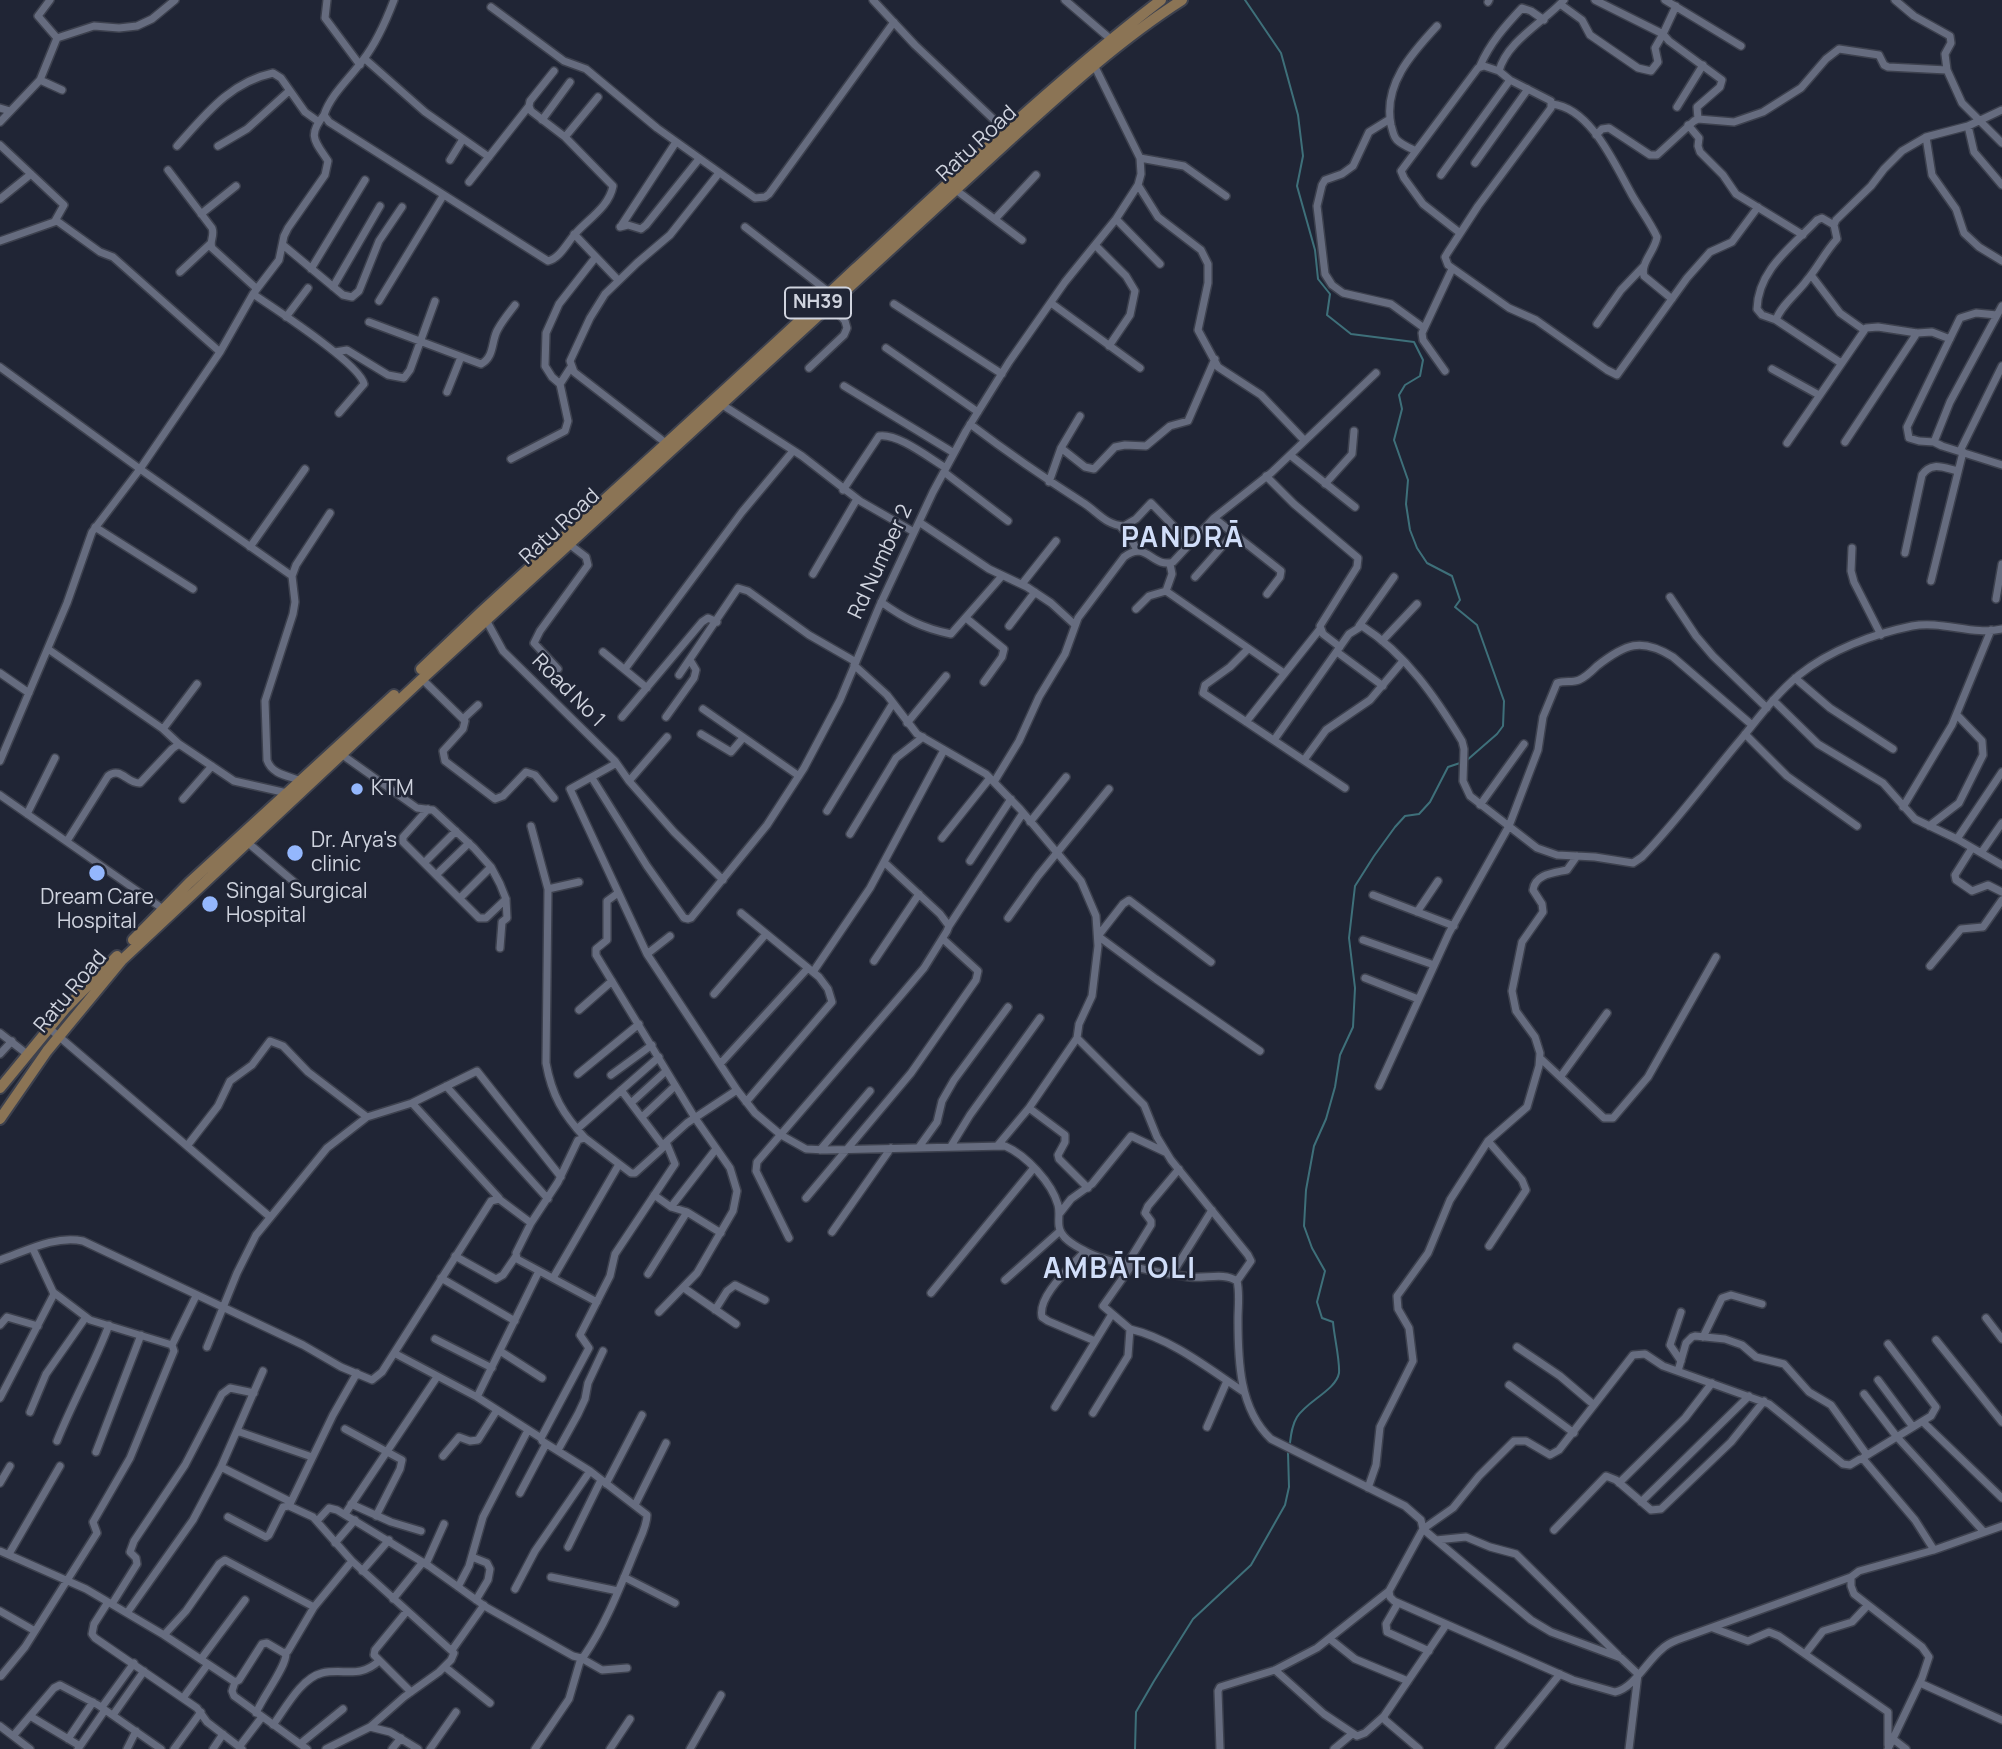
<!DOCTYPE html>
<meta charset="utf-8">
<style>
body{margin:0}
canvas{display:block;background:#202535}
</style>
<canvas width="2002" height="1749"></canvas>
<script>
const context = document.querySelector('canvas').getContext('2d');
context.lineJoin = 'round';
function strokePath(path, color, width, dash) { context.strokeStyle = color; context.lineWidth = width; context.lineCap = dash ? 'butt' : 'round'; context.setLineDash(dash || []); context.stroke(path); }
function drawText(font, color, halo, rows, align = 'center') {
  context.font = font + ' Manrope,sans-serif'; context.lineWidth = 5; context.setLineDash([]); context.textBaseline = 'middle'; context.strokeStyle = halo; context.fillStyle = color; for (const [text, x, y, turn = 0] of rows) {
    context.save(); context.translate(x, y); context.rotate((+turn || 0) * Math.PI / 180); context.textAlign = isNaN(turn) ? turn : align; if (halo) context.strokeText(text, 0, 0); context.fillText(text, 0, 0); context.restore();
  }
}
const stream = new Path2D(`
 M1245,0L1281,53L1298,115L1303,156L1297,186L1315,250L1318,279L1330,294L1327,315L1351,334L1414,342L1423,360L1420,376L1405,385L1399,395L1402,409L1394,440L1408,480L1406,504L1410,530L1417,548L1427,563L1452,576L1460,600L1455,607L1477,625L1504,701L1503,726L1497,734L1466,761
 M1290,1443C1291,1434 1292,1425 1297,1417C1307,1401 1336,1390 1339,1373C1340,1360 1334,1336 1333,1322L1322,1318L1317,1302L1325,1271L1312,1248L1304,1226L1306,1190L1314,1146L1326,1119L1335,1087L1340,1055L1353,1027L1355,988L1349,938L1355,886L1374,856L1395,827L1405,816L1419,814L1430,802L1448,767L1460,763
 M1135,1749L1136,1712L1154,1681L1193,1619L1251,1565L1285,1505L1289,1487L1288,1452`);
const minor = new Path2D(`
 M50,0L38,16L57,38
 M327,0L325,18L360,65
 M394,0C386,21 377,42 363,60C350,78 331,94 324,115L329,122L548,261C560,258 567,243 575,234C588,219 609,207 613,186L565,137L531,111L529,106L530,101L554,71
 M873,0L915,45L1007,132
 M1065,0L1114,42
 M1564,0C1544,22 1507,41 1499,71L1510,80L1551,101V108L1478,206L1448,252L1445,257L1448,265L1509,308L1536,320L1607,370L1617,375L1687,278L1710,252L1732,242L1758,207
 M1665,0L1741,46
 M1895,0L1914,16L1950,36L1951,43L1945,54L1947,70
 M1488,2L1489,0
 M1560,4L1582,20L1590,35L1638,68L1651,71L1658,62L1655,48L1663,34L1595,0
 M1676,6L1663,34L1669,41L1722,80L1720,87L1697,107L1698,119
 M491,7L564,61L586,69L657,128L755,198L765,197L769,194L894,22
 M365,59L425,112L489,157
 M1480,66C1490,43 1505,26 1522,8L1531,11L1544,20
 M40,80L62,90
 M1552,104C1591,108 1615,165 1632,195C1640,209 1650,222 1657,237C1655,251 1640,263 1644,276L1672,299
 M1677,107L1703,65
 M0,108L10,111
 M1390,119L1369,132L1353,166L1342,174L1325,180L1322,185L1317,206L1325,274L1332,285L1343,293L1391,304L1424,328
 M542,120L570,82
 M0,122L40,80L57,38L94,26L119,28L137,26L152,19L175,0
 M1688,125L1699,138L1698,146L1700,152L1723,175L1736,194L1803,235
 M1968,126L1974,152L2002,185
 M1596,135L1602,129L1609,128L1650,155H1657L1694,121L1698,119L1734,122L1763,112L1801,88L1826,59L1839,49L1879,55L1884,65L1888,67L1947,70L1962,103L2002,143
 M565,137L598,97
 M1926,137L1932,175L1956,209L1964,233L1979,247L2002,261
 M0,145L64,205L55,221
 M177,146C205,115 230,82 273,73L281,78L305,112L319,122
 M218,146L247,129L289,91
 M1416,151C1410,148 1402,145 1397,140C1393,136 1393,131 1391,125C1383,85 1411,54 1437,26
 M1140,158L1184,166L1226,196
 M450,160L463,139
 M1475,163L1528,89
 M168,170L212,228C215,236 209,241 212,248L257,289
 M1441,175L1510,80
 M469,182L529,106
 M1138,185L1158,217L1201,250L1208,264V283L1198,330L1218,367L1261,395L1304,440
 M956,190L1022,240
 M0,199L31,174
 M201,214L236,186
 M995,219L1036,175
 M1116,219L1160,264
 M621,226L676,142
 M620,227L628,225L641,229L646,225L699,159
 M745,227L830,293
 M1460,233L1423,204L1404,178L1401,171L1478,68L1484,66L1499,71
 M574,234L618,280
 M0,241L57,221L100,252L113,257L220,352
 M283,245L343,295L352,297L359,291L379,241L402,207
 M1096,246L1126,276L1135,291L1130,315L1109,346
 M311,269L365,180
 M180,272L210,244
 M1811,275L1840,313L1864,330
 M333,287L380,206
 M253,294C274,308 360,364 364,384L339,413
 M379,301L443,196
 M1051,303L1140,368
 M894,304L1002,374
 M2002,306L1950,402L1934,442L1942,446L2002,465
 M286,317L308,288
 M1776,320L1762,315L1757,309C1758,269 1793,246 1817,220L1822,218L1834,225
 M369,322L481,364C495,357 491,340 498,329C503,320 509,313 515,305
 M1597,324L1621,290L1643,267
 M886,348L978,412
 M335,352L347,350L388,375L404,378L410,370L435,301
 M1841,363L1776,320C1781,305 1798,293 1807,280C1818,267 1825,252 1837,239L1834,225L1836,220L1871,186L1884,169L1902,151L1926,137L1968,126L2002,110
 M0,367L140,469L292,576
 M809,368L844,335L847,328L845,321L831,305
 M1772,369L1819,395
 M1445,371L1423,340L1422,333L1452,269
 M560,384L552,377L545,366L546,333L559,304L595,258
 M844,386L954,453
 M447,392L461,357
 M721,404L802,456L860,501L914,532
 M970,424C1007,452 1043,477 1082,502C1097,511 1105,525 1124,526L1136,519L1151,503L1190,543
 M1845,442L1917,333
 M1934,442L1919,441L1909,438L1907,427L1960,318L1976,313L1997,315
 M1787,443L1866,328L1878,327L1917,333L1932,332L1950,339
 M667,444L574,372L570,361L590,318L605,294L637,263L670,235L719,173
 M1061,448L1085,467L1094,469L1115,447L1125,445L1146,446L1170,426L1188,421L1215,359
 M1960,451L2002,366
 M1290,455L1355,507
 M511,459L565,431L568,421L560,384L571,367
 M944,472L1008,521
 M1266,476L1294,504L1358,558L1357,567L1320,626L1323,634L1340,647
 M1049,482L1061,448L1080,416
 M1325,484L1352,454L1354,431
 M843,490L879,436C898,433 929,458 946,468
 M1214,518L1281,571L1280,577L1267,594
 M919,522L989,569L1027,587L1051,603L1074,624
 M1120,526L1131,539L1137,550
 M95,527L193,589
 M250,547L305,469
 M1852,548L1851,571L1854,582L1881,635
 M1905,553L1922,475C1931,461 1944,468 1958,471
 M1170,564L1172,574L1166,591L1284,673
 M813,574L857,499
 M1195,577L1234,533
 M1931,581L1963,452
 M1022,584L1056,541
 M1670,597L1696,636L1713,656L1767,708
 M1996,599L2002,564
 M881,602C905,619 922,628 951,634L1002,576
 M1136,609L1149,596L1166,591
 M485,618L503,651L615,761L629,781
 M966,618L1004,649L1002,657L984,682
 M1009,626L1035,592
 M1359,626L1394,577
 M1382,641L1417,604
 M48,649L163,729L197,684
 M1248,649L1230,667L1205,685L1203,693L1345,788
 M603,652L647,688
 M1337,652L1383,686
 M854,665L887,695L917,734L986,774L1020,809L1081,881L1096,916L1098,946L1092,996L1079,1024L1077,1038L1144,1105L1157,1137L1171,1160L1248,1255L1251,1261L1237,1281
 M558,669L534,643L540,631L588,565L586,557L569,544
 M625,669L742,512L793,451
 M0,673L29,693
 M679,675L738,588L748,591L809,635L856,662
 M1795,678L1830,708L1893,749
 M422,679L465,721L463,729L443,751L445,761L495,799L503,796L526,772L535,775L554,798
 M1773,700L1818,744L1883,783L1915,819L1957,839L2002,865
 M703,709L799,776
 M622,717L702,622L708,618L717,622
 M666,717L694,678L696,670L690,660
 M463,719L478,705
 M1246,722L1320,629
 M907,723L946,676
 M163,729L179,744
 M701,734L731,752L743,738
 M1745,734L1787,776L1857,826
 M667,737L629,781L674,832L723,880
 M1274,740L1349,634L1362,626C1406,654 1436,698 1462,741L1464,749L1463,781L1470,796L1537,848L1557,855L1595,857L1633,863L1642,857C1678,820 1708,778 1742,738C1760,716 1777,693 1799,675C1830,650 1873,634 1912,626C1942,620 1973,636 2002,629
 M341,754L417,808L433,810L474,848L491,867L500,884L506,899L507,918L502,922L500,948
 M1304,760L1326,730L1370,700L1403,661
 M0,761L67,603L92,532L140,469L220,352L253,294L279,260L284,236L288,228L325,175L328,161C315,141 307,136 324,115
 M615,764L570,789L647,954L737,1090L755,1113L781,1135L806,1149L826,1150L1005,1146C1026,1155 1052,1183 1058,1205C1060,1212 1058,1219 1059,1226C1060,1238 1075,1246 1085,1251C1107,1263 1164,1274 1190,1277C1205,1279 1224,1272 1237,1281C1240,1293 1238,1307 1238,1319C1238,1360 1239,1409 1271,1439L1405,1506L1421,1520L1423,1529L1389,1591L1390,1597L1394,1601L1573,1680L1615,1692C1634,1688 1647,1661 1662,1649C1666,1645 1672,1642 1677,1640L1851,1577
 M592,778L647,866L684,918L688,919L691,918L767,825L804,768L840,700L879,607L933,492L966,431L1009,362L1065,282L1116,219L1138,185L1141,174L1140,158L1095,67
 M302,781C289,776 272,775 267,760L265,701L293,614L295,602L292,576L296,565L330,513
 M994,782L1019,741L1039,697L1065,654L1078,618L1124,557C1147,539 1152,569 1173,562L1214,518L1271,473L1376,373
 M0,795L166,911
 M183,799L212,766
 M1480,805L1524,744
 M1903,807L1952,725L1991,630
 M428,809L403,837V842L479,918H486L506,899
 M827,811L893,703
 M27,814L55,758
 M1030,822L1066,777
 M531,826L548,889L546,1063C552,1096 563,1114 585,1138
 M1929,826L1959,803L1983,755L1982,741L1957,715
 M850,834L896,758L923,737
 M942,838L990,778
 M1957,839L2002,772
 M67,841L108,776C121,766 127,784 140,783L172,749L179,744L234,781L287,793
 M247,842L300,887
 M1972,848L1955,875L1956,880L1972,891L1988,885L2002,892
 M1981,853L2002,823
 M970,861L1011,799
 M424,863L456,831
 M436,875L469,843
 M548,889L579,882
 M618,893L607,901V940L596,949V955L695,1118L730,1168L737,1191L733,1211L697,1273L659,1312
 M1373,895L1454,926
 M460,898L491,867
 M1417,912L1438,881
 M741,913L819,977L828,989L832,1002L746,1102
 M1008,918L1038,876L1109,789
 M949,926L1023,813
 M1363,940L1434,965
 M647,954L670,936
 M874,961L919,894
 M1211,962L1129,900L1123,904L1098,936L1156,979L1260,1051
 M1930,966L1961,929L1983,927L2002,900
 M813,972L870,888L944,750
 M1365,978L1418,999
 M714,994L766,934
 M579,1010L612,981
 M49,1028L270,1217
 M0,1033L27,1054
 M0,1054L12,1041
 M1540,1058L1604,1118H1613L1648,1077L1716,957
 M720,1064L808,968
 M578,1074L639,1024
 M611,1075L652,1045
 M1561,1076L1607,1013
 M446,1086L548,1199
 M1379,1086L1449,933L1509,826L1538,750L1543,717L1557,683C1565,680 1572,683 1579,680C1586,677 1592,671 1597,666C1625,644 1641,637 1673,657L1752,725
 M621,1090L664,1147
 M412,1103L499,1198
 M631,1103L666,1071
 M1029,1108L1065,1135V1142L1058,1155L1059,1159L1088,1188
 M642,1117L675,1086
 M577,1129L659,1057
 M1488,1141L1522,1180L1526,1190L1489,1246
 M998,1145L1029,1108L1077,1038
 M187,1146L218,1106L230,1081L252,1065L270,1041L283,1046L308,1072L367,1117
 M951,1146L970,1115L1040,1018
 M919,1147L937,1122L942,1101L954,1080L1008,1007
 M820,1150L870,1091
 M654,1195L671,1207L687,1212L721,1233
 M806,1198L911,1073L976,980L978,971L943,939
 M671,1207L716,1149
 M1060,1213L1071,1199L1092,1184L1131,1136L1165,1152
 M531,1223L516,1253L517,1259L597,1302
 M832,1232L891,1148
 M789,1238L756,1171L757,1162L902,994L924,968L947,931L949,926L940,914L884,862
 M1085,1251C1071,1267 1037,1296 1042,1317L1048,1321L1095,1341
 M455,1256L496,1279L503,1275L516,1256
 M0,1260C26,1251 55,1235 83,1241L303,1345L341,1367L372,1380L382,1372L491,1201L499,1199L531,1223L558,1182L578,1140L585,1138L631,1173H635L666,1145
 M1127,1264L1151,1225V1221L1145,1213L1148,1206L1179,1169
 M648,1274L687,1212
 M1172,1274L1212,1210
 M441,1278L515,1321
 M553,1278L618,1166
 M1005,1280L1060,1231
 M684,1288L736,1324
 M931,1293L1033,1169
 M715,1310L727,1291L735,1285L765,1300
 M1986,1318L2002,1339
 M0,1325L7,1317L38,1326
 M1130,1329C1172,1339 1209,1369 1244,1392
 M1703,1337L1722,1298L1731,1295L1762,1304
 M435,1339L492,1368
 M1936,1340L2002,1422
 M172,1345L196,1296
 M207,1347L237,1273L256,1235L327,1148L367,1117L412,1103L477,1071L561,1177
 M1517,1347L1560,1376L1594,1405
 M500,1351L542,1378
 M394,1353L477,1397L541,1438
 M1681,1361L1670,1345L1681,1312
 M1678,1371L1686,1343L1692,1337L1695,1336L1725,1339L1742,1345L1756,1357L1784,1364L1809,1392L1831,1405L1867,1455
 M1878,1380L1913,1427
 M1509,1385L1574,1433
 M1864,1394L1897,1437L1984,1532
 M477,1397L539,1271
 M0,1398L54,1294L33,1249
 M1055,1407L1112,1314
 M30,1412L46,1374L86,1317
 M1093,1413L1128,1356L1130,1329L1103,1306L1132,1265
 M1923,1422L2002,1498
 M1207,1427L1227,1381
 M345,1429L402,1460L400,1469L376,1516
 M237,1431L312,1457
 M57,1441C73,1401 94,1365 109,1325
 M558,1450L578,1414L585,1399L588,1383L603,1351
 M96,1452L141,1335
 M443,1456L459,1437L470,1441L478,1440L497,1410
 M1864,1457L1931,1416L1936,1407L1888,1344
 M221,1467L289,1501
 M0,1483L10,1466
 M1619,1483L1685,1418L1712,1383
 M606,1484L642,1415
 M1368,1488L1376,1465L1380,1427L1413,1361L1409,1328L1398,1309L1397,1296L1428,1253L1450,1200L1488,1141L1527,1107L1539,1066L1540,1053L1535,1037L1516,1011L1512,991L1522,942L1543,912L1542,904L1533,890C1535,874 1553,873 1567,870L1577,856
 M520,1493L546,1444
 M1641,1502L1749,1396
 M351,1504L391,1522L421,1531
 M635,1505L666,1443
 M345,1514L437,1377
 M228,1517L266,1537L269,1535L283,1507L289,1506
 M317,1521L329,1508L337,1510L429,1566L486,1607L573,1656L581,1658L584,1656C606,1624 620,1587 635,1551C639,1540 647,1527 647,1515L590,1471L542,1441L541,1438L589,1348L580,1335L610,1276L615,1254L675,1164L666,1142L687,1123L737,1090
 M1554,1530L1606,1476L1616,1480L1651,1510L1661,1509L1731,1442L1764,1401
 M1436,1540L1466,1537L1490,1547L1516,1554L1618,1655
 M335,1543L355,1520
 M568,1547L601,1480
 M0,1551L86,1589L164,1635L235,1682L239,1680L262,1644L267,1643L284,1653L288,1651L314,1607L352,1561
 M9,1554L60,1466
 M472,1557L487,1563L490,1569L488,1580L476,1600
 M426,1564L444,1524
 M362,1571L389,1540
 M551,1577L618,1591
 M624,1577L675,1603
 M458,1587L469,1566L483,1517L528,1430
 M515,1589L535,1551L590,1471
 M393,1599L423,1562
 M108,1602L94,1624L92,1634L95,1638L197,1708L207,1722L242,1749
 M1398,1603L1386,1624L1387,1632L1429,1651
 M112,1604L137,1564L136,1558L130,1552L134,1541L185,1465L222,1394L230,1388L254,1393
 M0,1611L35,1631
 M407,1611L375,1650L374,1655L411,1692
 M127,1613L193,1520L221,1467L263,1371
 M1713,1628L1748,1641L1769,1632L1779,1636L1888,1712V1745
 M164,1635L186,1611L219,1564L225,1560L314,1607
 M1330,1639L1355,1659L1408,1681
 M452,1650L484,1605
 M1805,1654L1823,1631L1852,1622L1868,1605
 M201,1659L245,1600
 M445,1667L490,1703
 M1275,1670L1324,1714L1357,1736L1365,1733L1384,1716
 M1,1676L25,1647L97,1533L93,1522L130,1458L174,1351L172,1345L90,1320L53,1292
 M235,1682L232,1691L234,1696L307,1749
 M1920,1683L2002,1720
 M183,1698L208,1664
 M102,1707L134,1663
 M256,1713C263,1696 287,1666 286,1653
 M113,1715L144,1671
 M30,1716L80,1746
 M273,1725C285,1709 301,1678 322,1673C344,1668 359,1679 379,1661
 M0,1726L30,1749
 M370,1727L390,1732L418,1749
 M13,1736L54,1688L60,1685L98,1705L161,1749
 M68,1739L93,1702
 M1893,1739L1906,1749
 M300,1744L343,1709
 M239,1747L262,1717
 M78,1749L105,1710
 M127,1749L136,1731
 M174,1749L201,1712
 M213,1749L223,1734
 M326,1749L370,1727L404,1697L439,1672L451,1660L454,1653L352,1561L313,1517L289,1506L333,1415L357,1373
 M392,1749L401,1738
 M430,1749L456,1712
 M535,1749L569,1699L581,1658L602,1670L627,1668
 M610,1749L630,1719
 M690,1749L721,1695
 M1220,1749L1218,1691L1220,1687L1275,1670L1317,1648L1389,1591
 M1334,1749L1352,1734
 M1419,1749L1385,1720L1384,1716L1446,1625
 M1499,1749L1560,1674
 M1629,1749L1638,1674L1621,1658L1551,1632L1531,1620L1423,1529L1453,1508L1479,1476L1514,1441H1526L1550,1455L1559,1450L1633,1355L1645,1354L1663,1366L1769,1404L1843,1464L1850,1465L1860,1459L1864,1460L1915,1520L1934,1550
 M1888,1749L1922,1678L1929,1657L1922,1647L1854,1594L1851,1586V1577L1859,1571L1934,1550L2002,1526`);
const primary = new Path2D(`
 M421,669L481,612C606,498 732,385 855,269C955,177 1053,83 1161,0
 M133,940L189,883L394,695
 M0,1088L65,1009L117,956
 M0,1119L47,1051L122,960L422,679L1012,138C1066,89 1121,39 1182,0`);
const markers = [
 [357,789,7,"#94b7fd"],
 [295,853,9,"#94b7fd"],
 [97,873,9,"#94b7fd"],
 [210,904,9,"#94b7fd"]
];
const shields = [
 [818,303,66]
];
const shieldNames = [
 ["NH39",818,303]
];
const streetNames = [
 ["Ratu Road",977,144,-43],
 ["Ratu Road",560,527,-43],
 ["Rd Number 2",881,562,-65],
 ["Road No 1",568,691,45],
 ["Ratu Road",71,992,-50]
];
const poiNames = [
 ["KTM",371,789],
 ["Dr. Arya's",311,841],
 ["clinic",311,865],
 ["Singal Surgical",226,892],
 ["Hospital",226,916],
 ["Dream Care",97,898,"center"],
 ["Hospital",97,922,"center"]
];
const districtNames = [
 ["PANDRĀ",1183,539],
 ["AMBĀTOLI",1120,1270]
];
strokePath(stream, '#3e707a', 2);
strokePath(minor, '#3d414e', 10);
strokePath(primary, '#3d414e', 14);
strokePath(minor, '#666c7f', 7);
strokePath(primary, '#8b7455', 10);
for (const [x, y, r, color] of markers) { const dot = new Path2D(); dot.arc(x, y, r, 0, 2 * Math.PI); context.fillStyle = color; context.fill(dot); strokePath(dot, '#202535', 2.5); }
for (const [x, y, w] of shields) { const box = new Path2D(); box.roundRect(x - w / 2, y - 15.5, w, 31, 5); context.fillStyle = '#202535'; context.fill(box); strokePath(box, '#cfd3de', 2); }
drawText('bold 19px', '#cfd3de', null, shieldNames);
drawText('21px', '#cfd3de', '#202535', streetNames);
drawText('21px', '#cfd3de', '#202535', poiNames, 'left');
context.letterSpacing = '2px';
drawText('bold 28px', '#d1def9', '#202535', districtNames);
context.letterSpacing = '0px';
</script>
